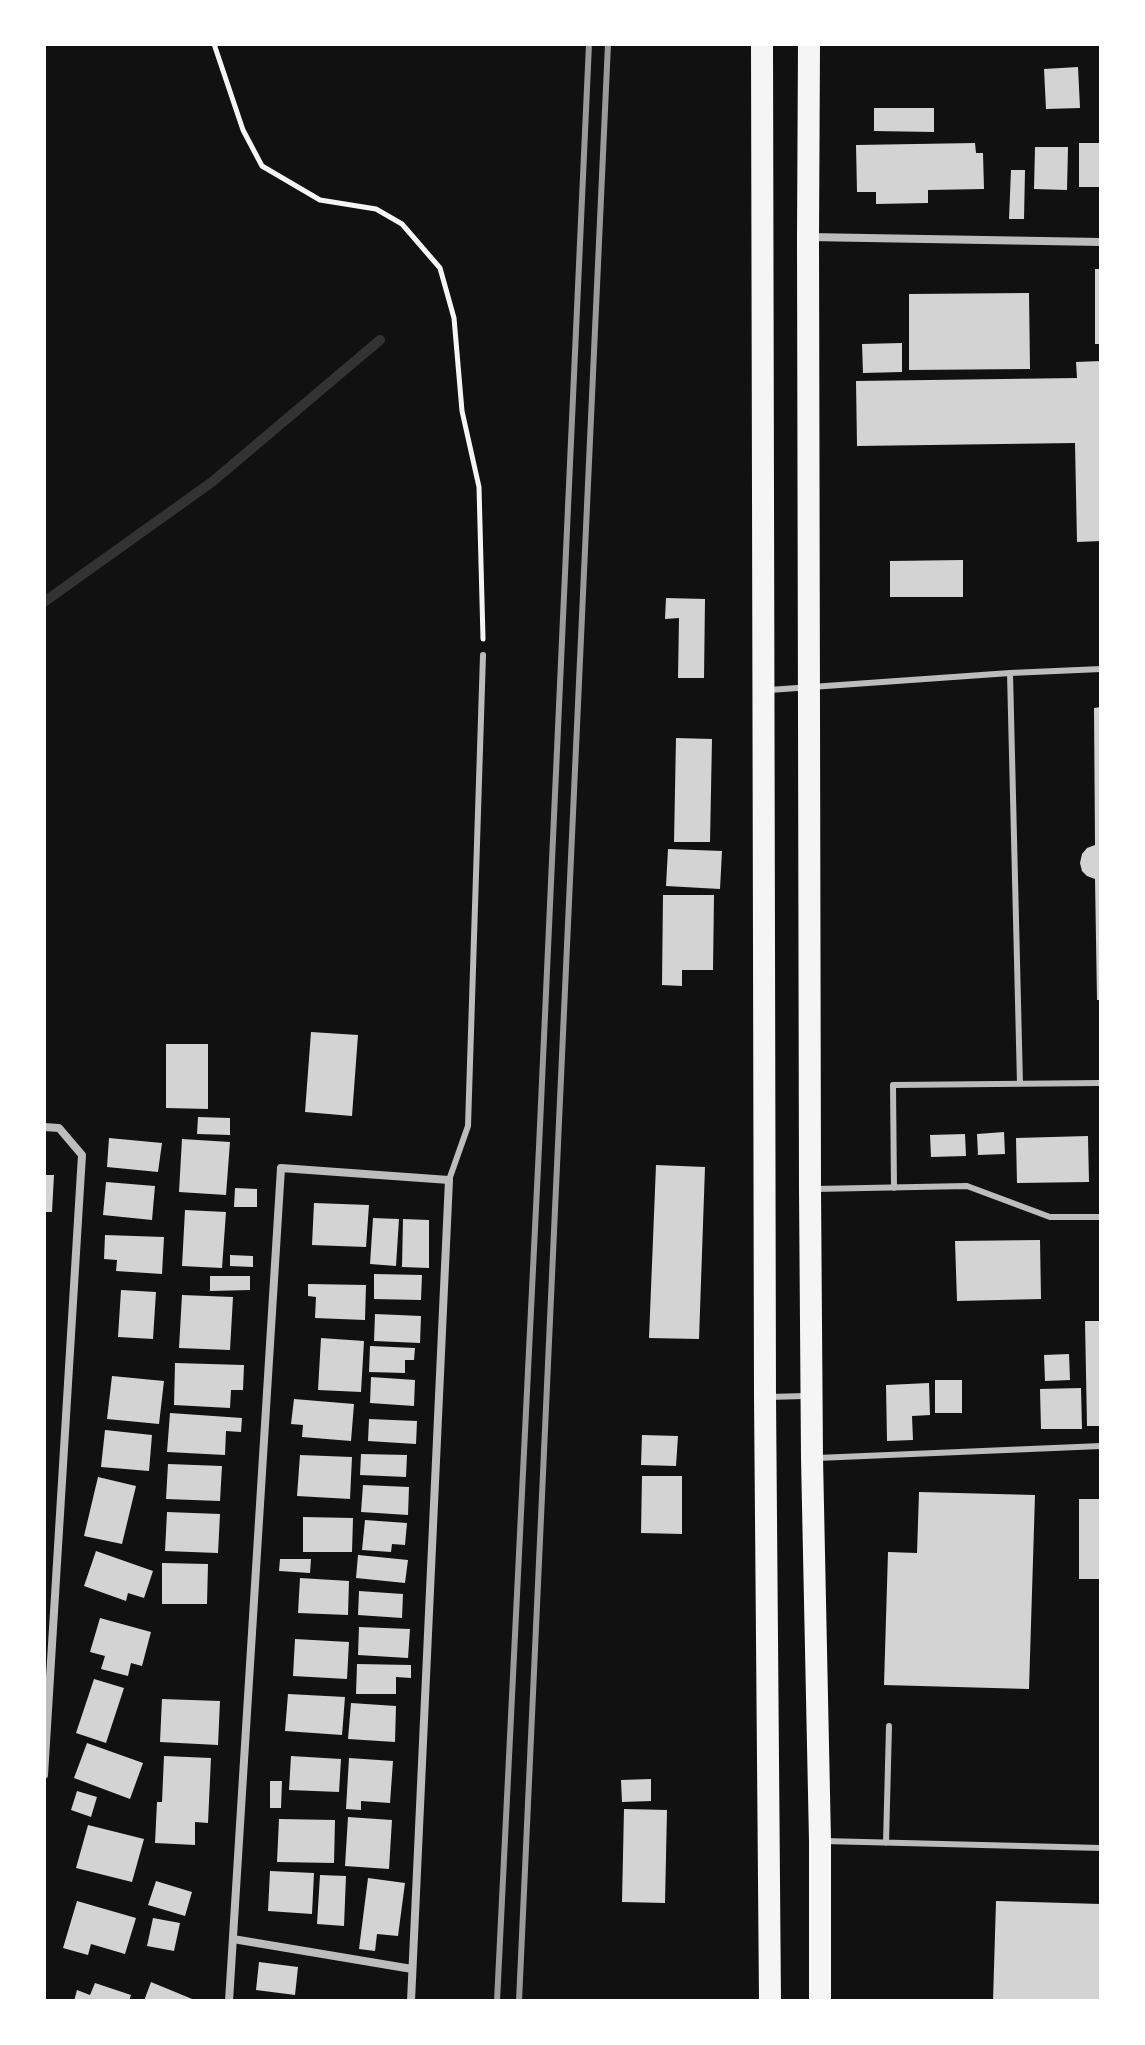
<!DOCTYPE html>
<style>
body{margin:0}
#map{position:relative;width:1145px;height:2045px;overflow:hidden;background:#111;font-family:"Archivo Narrow",sans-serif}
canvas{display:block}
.frame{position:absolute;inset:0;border:46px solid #fff;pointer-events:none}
</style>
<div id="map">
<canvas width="1145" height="2045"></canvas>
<div class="frame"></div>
</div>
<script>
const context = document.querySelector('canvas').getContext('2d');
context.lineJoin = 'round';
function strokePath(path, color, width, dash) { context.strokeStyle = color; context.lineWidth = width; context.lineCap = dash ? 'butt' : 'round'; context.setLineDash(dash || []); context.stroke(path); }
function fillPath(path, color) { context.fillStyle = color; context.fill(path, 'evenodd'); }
const stream = new Path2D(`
 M44,602L212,482L380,340`);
const building = new Path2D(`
 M1078,67L1080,108L1046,109L1044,69Z
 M874,108H934V132L874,131Z
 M975,143L976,153H983L984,189L928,190V203L876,204V192H857L856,145Z
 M1079,143H1101V187H1079Z
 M1035,147H1068L1067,190L1034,189Z
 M1011,170H1025L1024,219H1009Z
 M1095,269H1101V344H1095Z
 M1029,293L1030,369L909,370V294Z
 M902,343V372L863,373L862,344Z
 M1101,361V541L1077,542L1075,443L857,446L856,381L1077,378L1076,362Z
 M963,560V597H890V561Z
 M666,598L705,599L704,678H678L679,618L665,619Z
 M1101,707V1000H1097L1095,879L1087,876L1082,871L1080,863L1082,854L1087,848L1095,845L1094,708Z
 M676,738L712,739L710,842H674Z
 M668,849L722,851L720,889L666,886Z
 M663,895H714L713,970H682V986L662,985Z
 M311,1032L358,1035L352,1116L305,1112Z
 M166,1044H208V1109L166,1108Z
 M198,1117L230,1118V1135L197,1134Z
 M1004,1132L1005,1154L978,1155L977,1134Z
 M965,1134L966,1156L931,1157L930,1135Z
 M1088,1136L1089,1182L1017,1183L1016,1138Z
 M109,1138L162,1143L158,1172L107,1167Z
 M182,1139L230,1142L226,1195L179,1192Z
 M656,1165L705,1167L699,1339L649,1338Z
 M44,1175H54L52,1212H44Z
 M106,1182L155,1186L152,1220L103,1215Z
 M235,1188L257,1189V1207H234Z
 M314,1203L369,1205L366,1247L312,1245Z
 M185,1210L226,1212L222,1268L182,1266Z
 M373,1218L399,1219L396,1266L370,1264Z
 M403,1219L429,1220V1268L402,1267Z
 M105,1235L164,1237L162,1274L116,1271L117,1260L104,1259Z
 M1040,1240L1041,1299L957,1301L955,1241Z
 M230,1255L253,1256V1267L230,1266Z
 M374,1274L422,1275L421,1300L374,1299Z
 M210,1276H250V1290L210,1291Z
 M308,1284L366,1285L365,1320L315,1318L316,1297L308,1296Z
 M121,1290L156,1292L153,1339L118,1337Z
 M182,1295L233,1297L230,1350L179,1348Z
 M375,1314L421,1316L420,1343L374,1341Z
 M1085,1321H1101V1426H1087Z
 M321,1338L364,1341L361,1392L318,1390Z
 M370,1346L415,1348L414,1360H405V1373L369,1372Z
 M1069,1354L1070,1380L1045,1381L1044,1355Z
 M175,1363L244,1365L243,1390H231L230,1408L174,1405Z
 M112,1376L164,1381L159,1424L107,1419Z
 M371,1377L415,1380L414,1406L370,1403Z
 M935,1380H962V1413H935Z
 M929,1383L930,1415L912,1416L913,1440L887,1441L886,1385Z
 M1081,1388L1082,1429H1041L1040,1389Z
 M294,1399L354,1404L351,1441L302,1437L303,1425L291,1424Z
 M170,1413L242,1418L241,1432L226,1431L225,1455L167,1452Z
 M369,1419L417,1421L416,1444L368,1441Z
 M105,1430L152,1435L149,1471L101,1467Z
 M642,1435L678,1436L676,1466L641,1465Z
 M361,1454L407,1455L406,1477L360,1475Z
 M300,1455L352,1457L350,1499L297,1496Z
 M168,1464L222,1466L220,1501L166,1499Z
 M642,1476H682V1534L641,1533Z
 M98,1477L136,1486L122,1544L84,1536Z
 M363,1485L409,1487L408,1515L361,1512Z
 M919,1492L1035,1495L1029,1689L884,1685L888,1552L917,1553Z
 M1079,1499H1101V1579H1079Z
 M167,1512L220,1514L218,1553L165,1551Z
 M303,1517L353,1518L352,1552H303Z
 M365,1520L407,1523L405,1545L392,1544L391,1552L362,1550Z
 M96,1551L153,1571L144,1598L128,1593L126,1601L84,1586Z
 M358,1555L408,1560L405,1583L356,1578Z
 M280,1559H311L310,1573L279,1571Z
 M162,1563L208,1564L207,1604H162Z
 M300,1578L349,1581L348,1615L298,1613Z
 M359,1591L403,1594L402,1618L358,1615Z
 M100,1618L151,1632L142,1666L131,1663L128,1676L101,1669L105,1656L90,1652Z
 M359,1627L410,1629L408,1658L358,1655Z
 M295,1639L349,1642L347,1679L293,1676Z
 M357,1664L411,1665V1678L396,1677V1694H356Z
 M94,1679L124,1688L106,1743L76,1733Z
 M288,1694L345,1697L342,1735L285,1731Z
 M162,1699L220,1701L218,1745L160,1742Z
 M351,1703L396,1706L395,1742L348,1739Z
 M87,1743L143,1763L130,1799L74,1778Z
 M164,1756L211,1758L208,1823L195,1822V1845L155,1843L157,1802H162Z
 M291,1756L341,1759L339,1792L289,1790Z
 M349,1758L393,1761L390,1803L361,1801V1810L346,1809Z
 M651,1779V1801L622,1802L621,1780Z
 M270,1781H282L281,1808H270Z
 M77,1791L97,1797L91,1817L71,1810Z
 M624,1809L667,1810L665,1903L622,1902Z
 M348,1817L392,1820L389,1869L345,1866Z
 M279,1819L335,1820L334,1863L277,1862Z
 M88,1825L144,1839L132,1882L76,1868Z
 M270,1871L314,1873L312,1914L268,1911Z
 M320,1875L346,1876L344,1926L317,1924Z
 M368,1878L405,1883L398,1936L377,1934L375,1951L359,1949Z
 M156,1881L192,1892L185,1916L148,1905Z
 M77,1901L136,1918L125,1954L91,1944L88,1955L63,1948Z
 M996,1901L1101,1904V2001H993Z
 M153,1918L180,1923L174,1951L147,1946Z
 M259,1962L298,1967L295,1995L256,1990Z
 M151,1982L197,2001H144Z
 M95,1983L131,1995L129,2001H74L77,1990L90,1995Z`);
const path = new Path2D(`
 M214,44L243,130L262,166L320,200L376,209L402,224L440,268L454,318L462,411L479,487L483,639`);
const service = new Path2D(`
 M1010,673L1101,669
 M769,690L1010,673L1020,1084
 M449,1180L468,1126L483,655
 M894,1188L893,1085L1101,1083
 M814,1189L967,1186L1050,1217H1101
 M768,1397L805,1396
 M817,1458L1101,1446
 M824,1841L1101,1848
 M886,1843L889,1726`);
const minor = new Path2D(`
 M808,237L1101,242
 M44,1127L59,1128L82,1155L44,1775
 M233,1939L412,1969
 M229,2001L281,1168L449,1180L411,2001`);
const trunk = new Path2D(`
 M762,44L765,1397L770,2001
 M809,44L808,237L810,1189L812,1458L820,1841V2001`);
const rail = new Path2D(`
 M497,2001L539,1147L589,44
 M519,2001L608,44`);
strokePath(stream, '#333', 10);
fillPath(building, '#d3d3d3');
strokePath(path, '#f5f5f5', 5);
strokePath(service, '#bcbcbc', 6);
strokePath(minor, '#bcbcbc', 8);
strokePath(trunk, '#f5f5f5', 22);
strokePath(rail, '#9a9a9a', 6);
</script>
